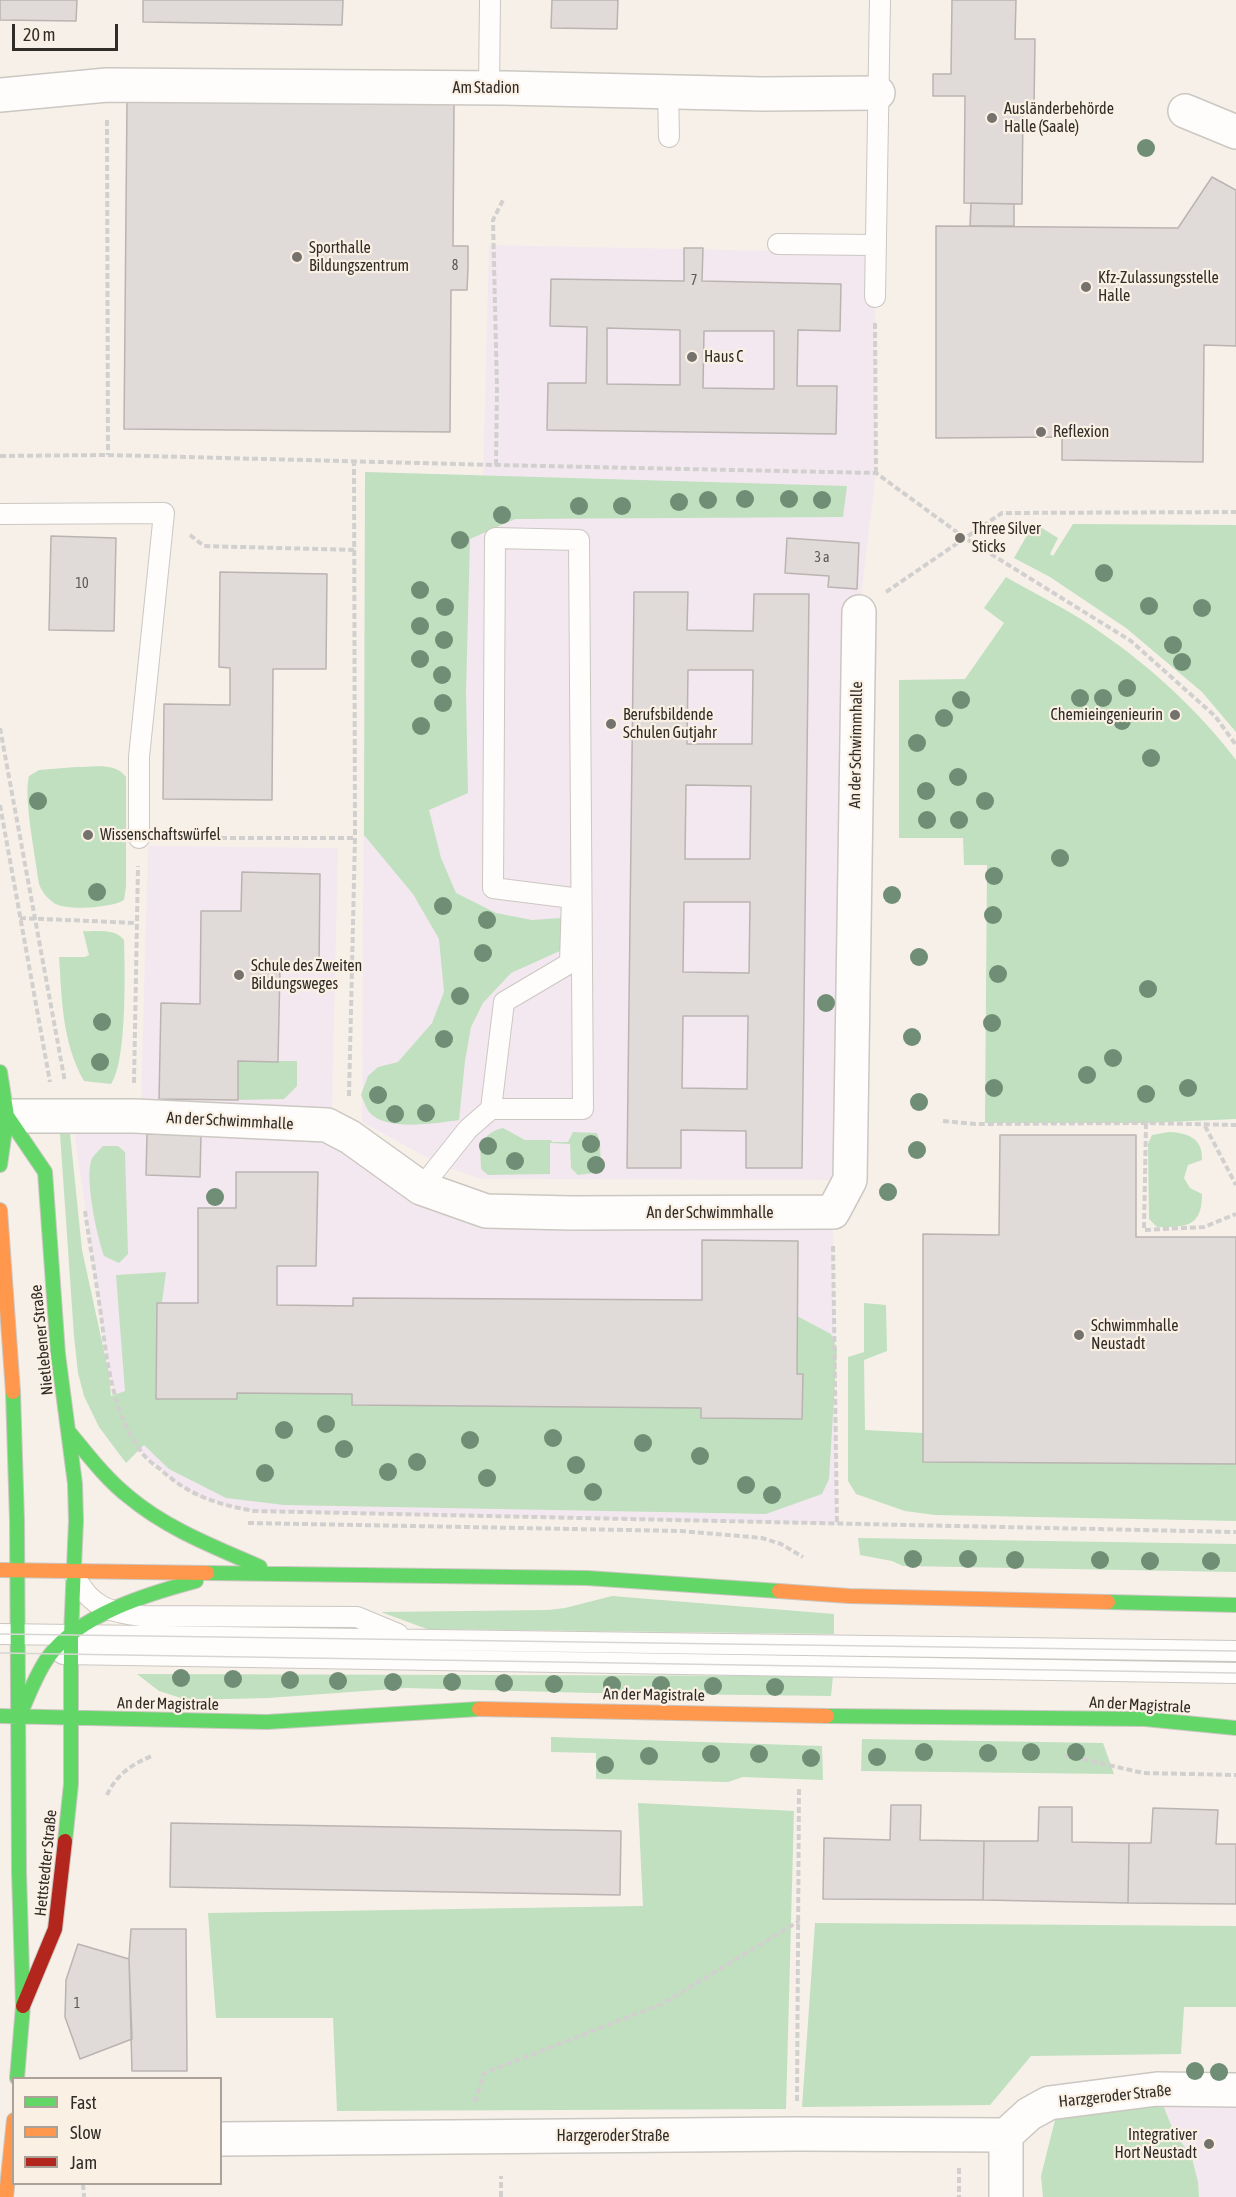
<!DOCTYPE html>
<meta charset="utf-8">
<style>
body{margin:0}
#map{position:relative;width:1236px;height:2197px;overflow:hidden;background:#f6f0e9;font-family:"Asap Condensed",sans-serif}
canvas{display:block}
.legend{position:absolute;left:12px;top:2077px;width:210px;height:108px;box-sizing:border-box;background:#fbf0e4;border:2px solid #aaa299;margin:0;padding:8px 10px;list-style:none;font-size:18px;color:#302c28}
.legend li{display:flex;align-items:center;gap:12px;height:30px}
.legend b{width:30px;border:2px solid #aaa299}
.scale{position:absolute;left:12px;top:24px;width:106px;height:27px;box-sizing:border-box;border:3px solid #302c28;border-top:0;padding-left:8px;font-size:18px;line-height:21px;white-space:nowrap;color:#302c28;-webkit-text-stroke:4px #fbf0e4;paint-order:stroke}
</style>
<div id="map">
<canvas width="1236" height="2197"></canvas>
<ul class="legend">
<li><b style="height:8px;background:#63d668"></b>Fast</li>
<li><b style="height:8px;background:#ff974d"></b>Slow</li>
<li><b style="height:8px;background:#b3261e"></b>Jam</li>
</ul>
<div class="scale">20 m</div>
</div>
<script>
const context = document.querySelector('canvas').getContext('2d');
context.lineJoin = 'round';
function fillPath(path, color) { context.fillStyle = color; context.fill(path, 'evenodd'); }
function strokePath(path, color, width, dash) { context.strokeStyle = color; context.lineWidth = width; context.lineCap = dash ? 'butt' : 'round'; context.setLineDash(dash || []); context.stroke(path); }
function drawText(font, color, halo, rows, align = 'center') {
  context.font = font + ' "Asap Condensed",sans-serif'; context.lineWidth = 4.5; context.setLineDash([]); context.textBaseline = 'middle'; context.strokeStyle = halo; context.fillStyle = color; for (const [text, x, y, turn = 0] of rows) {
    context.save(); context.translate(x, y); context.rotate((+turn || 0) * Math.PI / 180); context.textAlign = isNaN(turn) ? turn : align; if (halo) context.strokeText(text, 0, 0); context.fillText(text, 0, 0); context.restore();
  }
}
const education = new Path2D(`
 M489,245L778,251L875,245L876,473L859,612L850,1180L481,1179L441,1165L362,1122L365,472L483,475Z
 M148,846L338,848L332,1108L141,1102Z
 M72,1116L327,1125L486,1211L833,1212L837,1524L254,1511L222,1505L197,1496L174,1482L141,1452L120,1412L109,1374Z
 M1163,2105H1236V2197H1199L1198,2182L1192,2159L1173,2130Z`);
const green = new Path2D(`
 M365,472L847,486L843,517L515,519L470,539L466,692L468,793L429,810L441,858L456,893L496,913L532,920L561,918L562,950L511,973L483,1003L471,1027L465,1061L459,1120C437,1123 385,1132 369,1112C366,1107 363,1100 361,1095L368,1076L378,1067L398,1062L432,1023L444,992L439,939L413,894L364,835Z
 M1034,523L1058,538L1050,554L1053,556L1073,524L1236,525V732L1202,692L1126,628L1050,577L1014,558Z
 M1006,577C1037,595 1071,611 1100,632C1151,667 1199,711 1236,760V1119L1146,1123H985L987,865H964L963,838H899V680L965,679L1004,623L984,608Z
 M76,767C92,767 116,762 126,777V887L124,900C112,908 65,911 54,903C47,898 42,892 39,884C36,859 23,797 29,776L39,770Z
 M83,931C97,932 115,928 124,940C125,971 127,1062 111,1084L84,1081C62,1042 62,1000 59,957H85L89,955Z
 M238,1061H297V1086L284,1099L238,1100Z
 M503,1128L525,1140H551L552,1142H568L573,1132L597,1133L600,1142L601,1172L578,1175L571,1168L570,1144L550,1143V1174L488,1175L481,1169L480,1145C486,1136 492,1130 503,1128Z
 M1169,1132C1188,1133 1203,1138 1202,1160L1188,1165L1184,1178L1190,1188L1202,1194C1202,1228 1185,1227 1157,1227L1149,1219L1148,1144L1152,1135Z
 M70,1133L82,1250L109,1374L111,1396L125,1391L116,1275L166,1272L162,1303H157L156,1399H236L237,1393L352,1394V1405L701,1408L802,1419L803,1375L797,1374V1316L831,1334L837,1349L829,1479L822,1494L766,1514L284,1505L226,1498L169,1469L144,1445L126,1463L99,1427L84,1396L78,1373L74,1336L60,1134Z
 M103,1146H118L125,1152L128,1254L119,1263L104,1256C97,1236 85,1181 91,1161C93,1155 99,1151 103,1146Z
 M864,1303L886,1305L887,1351L864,1360L865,1430L923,1433V1462L1236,1464V1521L935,1515L905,1511L856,1494L848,1481V1357L864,1352Z
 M858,1538L1236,1544V1572L903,1566L892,1561L860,1555Z
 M612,1596L834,1614V1634L427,1629L381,1612L548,1610L565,1608Z
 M137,1674L833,1676L831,1696L592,1693L406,1688L268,1698L187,1700L159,1691Z
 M551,1737L822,1746L823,1780L743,1777L728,1782L596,1779V1753L551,1752Z
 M862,1739L1103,1743L1114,1774L861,1771Z
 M638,1803L794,1811L786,2109L337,2111L333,2018H216L208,1913L643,1906Z
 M815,1923L1236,1926V2007H1184L1181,2054L1031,2056L990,2105L802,2107Z
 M1163,2105L1173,2130L1192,2158L1198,2182L1199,2197H1043L1041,2176L1056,2116Z`);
const building = new Path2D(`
 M0,0H77L76,21L0,20Z
 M143,0H343L342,25L143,22Z
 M552,0H618L617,29L551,28Z
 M952,0H1016L1015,39H1035L1034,107L1023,106L1022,204L964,203L965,96H933V74H951Z
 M127,101L454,104L453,246H468V268L467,290H451L450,432L124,429Z
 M1212,177L1236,190V346L1204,345L1203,462L1062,460V437L936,438V226L1178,228Z
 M971,203L1014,204V226H970Z
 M684,248H703L702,281L841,284L840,331L798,330L797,386H837L836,434L547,430L548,383H586L587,327L550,326L551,279L684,281ZM607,328L680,330V385L607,384ZM704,331H774V389L703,388Z
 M51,536L116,538L114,631L49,630Z
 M787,538L859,543L857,589L828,587L829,576L785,573Z
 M220,572L327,574L326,669H273L272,800L163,799L164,704L230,705V668L219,667Z
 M634,592H688L687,630L753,631L754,594H809L802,1168H746V1131L681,1130V1168H627ZM688,670H753L752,744H687ZM686,785L751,786L750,859H685ZM684,902H750L749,973L683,972ZM683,1016H748L747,1089L682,1088Z
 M242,872L320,874L319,969H280L278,1062L238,1061V1100L159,1099L161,1003L200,1004L201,911H241Z
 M147,1134L201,1135L200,1177L146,1175Z
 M1000,1135H1136V1237H1236V1464L923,1462V1234L999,1235Z
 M236,1172H318L316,1266H277V1305L353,1306V1298L702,1300V1240L798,1241L797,1374H803L802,1419L701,1418V1408L352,1405V1394L237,1393V1399H156L157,1303H198V1208H236Z
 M891,1805H921L920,1840L984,1841L983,1900L823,1899L824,1838L890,1840Z
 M1039,1807H1072V1842L1129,1843L1128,1903L983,1900L984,1841H1038Z
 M1153,1808L1218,1810L1216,1844H1236V1904L1128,1903L1129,1843H1151Z
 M171,1823L621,1831L620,1895L170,1887Z
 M131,1929H186L187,2071H132L129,1959Z
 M78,1944L129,1959L132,2039L80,2059L65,2017L66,1980Z`);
const path = new Path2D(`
 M107,120L108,455
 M875,323L876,473
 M0,456L108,455L496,465L876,473L965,538L1002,513L1236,512
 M496,465L497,390L493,220L504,198
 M190,535L204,546L355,550
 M886,592L965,538L1131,641L1215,716L1236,745
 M0,728L65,1082
 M0,805L50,1082
 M167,838H355
 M20,918L136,923
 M134,1083L138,866
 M349,1096L355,838L354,462
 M943,1121L975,1124L1146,1123L1236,1125
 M1146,1123L1144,1230L1204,1227L1236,1214
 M1205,1126L1236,1185
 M85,1211C90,1245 96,1280 101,1315C107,1361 112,1411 140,1450C145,1458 153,1464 160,1469C190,1496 216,1504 254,1511L1236,1532
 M833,1246L837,1524
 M248,1523L681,1531L762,1538L781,1544L803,1557
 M1065,1755L1143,1773L1236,1775
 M107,1795C116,1775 132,1764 152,1756
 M797,2101L799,1788
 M475,2102L484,2073L662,2004L799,1921
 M959,2168V2197
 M83,2184L84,2197
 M501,2197V2176`);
const lane = new Path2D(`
 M489,88L490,0
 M668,92L669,137
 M778,244L875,245
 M875,297L880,0
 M0,514L164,513L139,757V838
 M421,1188L468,1129L491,1109H583L579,540L495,538L493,888L572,898L570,963L504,1002L491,1109
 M75,1576C91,1608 110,1612 142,1616L357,1617L398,1634
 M0,1634L1236,1651
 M63,1654L1236,1673`);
const street = new Path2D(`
 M0,95L107,85L504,88L763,94L878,93
 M1185,111L1236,132
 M7,1116H134L327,1125L350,1137L421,1188L486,1211L571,1213L833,1212L850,1180L859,612
 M220,2139L796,2134L1006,2135
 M1006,2197V2135L1029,2114L1049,2103L1157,2089L1236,2090`);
const fast = new Path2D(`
 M0,1072L7,1116L0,1165
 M7,1116L45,1172L58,1354L75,1484L76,1521L71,1635V1784L65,1841
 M13,1392L17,1521L19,1872L23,2006L17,2078
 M69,1432C88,1455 106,1479 129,1497C167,1529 215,1547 260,1567
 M207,1573L587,1578L779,1591
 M1108,1602L1236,1605
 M22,1710C30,1692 37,1672 49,1656C81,1614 147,1594 196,1581
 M0,1716L267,1722L479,1709
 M827,1716L1145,1719L1236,1728`);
const slow = new Path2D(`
 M0,1210L13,1392
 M0,1570L207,1573
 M779,1591L849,1596L1108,1602
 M479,1709L827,1716
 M6,2197L14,2120`);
const jam = new Path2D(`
 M23,2006L55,1929L65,1841`);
const tram = new Path2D(`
 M0,1634L1236,1651
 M0,1653L1236,1673`);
const trees = [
 [1146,148],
 [745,499],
 [789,499],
 [708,500],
 [822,500],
 [679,502],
 [579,506],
 [622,506],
 [502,515],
 [460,540],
 [1104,573],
 [420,590],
 [1149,606],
 [445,607],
 [1202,608],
 [420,626],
 [444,640],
 [1173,645],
 [420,659],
 [1182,662],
 [442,675],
 [1127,688],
 [1080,698],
 [1103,698],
 [961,700],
 [443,703],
 [944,718],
 [1122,721],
 [421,726],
 [917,743],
 [1151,758],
 [958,777],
 [926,791],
 [38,801],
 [985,801],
 [927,820],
 [959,820],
 [1060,858],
 [994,876],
 [97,892],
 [892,895],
 [443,906],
 [993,915],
 [487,920],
 [483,953],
 [919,957],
 [998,974],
 [1148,989],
 [460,996],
 [826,1003],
 [102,1022],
 [992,1023],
 [912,1037],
 [444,1039],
 [1113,1058],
 [100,1062],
 [1087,1075],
 [994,1088],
 [1188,1088],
 [1146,1094],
 [378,1095],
 [919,1102],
 [426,1113],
 [395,1114],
 [591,1144],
 [488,1146],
 [917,1150],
 [515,1161],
 [596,1165],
 [888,1192],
 [215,1197],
 [326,1424],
 [284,1430],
 [553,1438],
 [470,1440],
 [643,1443],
 [344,1449],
 [700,1456],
 [417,1462],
 [576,1465],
 [388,1472],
 [265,1473],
 [487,1478],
 [746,1485],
 [593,1492],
 [772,1495],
 [913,1559],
 [968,1559],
 [1015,1560],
 [1100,1560],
 [1150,1561],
 [1211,1561],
 [181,1678],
 [233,1679],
 [290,1680],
 [338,1681],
 [393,1682],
 [452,1682],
 [504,1683],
 [554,1684],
 [612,1685],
 [661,1685],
 [713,1686],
 [775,1687],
 [924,1752],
 [1031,1752],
 [1076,1752],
 [988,1753],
 [711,1754],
 [759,1754],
 [649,1756],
 [877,1757],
 [811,1758],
 [605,1765],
 [1195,2071],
 [1219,2072]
];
const markers = [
 [992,118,6,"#75716c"],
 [297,257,6,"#75716c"],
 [1086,287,6,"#75716c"],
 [692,357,6,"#75716c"],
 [1041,432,6,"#75716c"],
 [960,538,6,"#75716c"],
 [1175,715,6,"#75716c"],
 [611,724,6,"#75716c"],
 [88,835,6,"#75716c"],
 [239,975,6,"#75716c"],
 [1079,1335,6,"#75716c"],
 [1209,2144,6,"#75716c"]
];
const numberNames = [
 ["8",455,266],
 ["7",694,281],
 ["3 a",822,558],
 ["10",82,584],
 ["1",77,2004]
];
const streetNames = [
 ["Am Stadion",486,88],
 ["An der Schwimmhalle",856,745,-89],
 ["An der Schwimmhalle",230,1121,3],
 ["An der Schwimmhalle",710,1213],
 ["Nietlebener Straße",42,1340,-96],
 ["An der Magistrale",654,1695,1],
 ["An der Magistrale",168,1704,1],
 ["An der Magistrale",1140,1705,3],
 ["Hettstedter Straße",46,1863,-84],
 ["Harzgeroder Straße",1115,2096,-6],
 ["Harzgeroder Straße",613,2136]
];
const poiNames = [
 ["Ausländerbehörde",1004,109],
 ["Halle (Saale)",1004,127],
 ["Sporthalle",309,248],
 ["Bildungszentrum",309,266],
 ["Kfz-Zulassungsstelle",1098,278],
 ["Halle",1098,296],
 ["Haus C",704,357],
 ["Reflexion",1053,432],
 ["Three Silver",972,529],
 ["Sticks",972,547],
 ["Berufsbildende",623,715],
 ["Schulen Gutjahr",623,733],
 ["Chemieingenieurin",1163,715,"right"],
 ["Wissenschaftswürfel",100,835],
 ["Schule des Zweiten",251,966],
 ["Bildungsweges",251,984],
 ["Schwimmhalle",1091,1326],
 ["Neustadt",1091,1344],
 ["Integrativer",1197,2135,"right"],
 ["Hort Neustadt",1197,2153,"right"]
];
fillPath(education, '#f4e8f0');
fillPath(green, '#c0e0bf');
fillPath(building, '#e0dad8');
strokePath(building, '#b9b4b1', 1.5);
strokePath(lane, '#cbc7c1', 22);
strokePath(street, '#cbc7c1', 36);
strokePath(fast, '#cbc7c1', 16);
strokePath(slow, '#cbc7c1', 16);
strokePath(jam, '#cbc7c1', 16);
strokePath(path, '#d2d0ce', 4, [6, 3]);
strokePath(lane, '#fefdfc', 20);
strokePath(street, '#fefdfc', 33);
strokePath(fast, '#63d668', 14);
strokePath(slow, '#ff974d', 14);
strokePath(jam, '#b3261e', 14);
strokePath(tram, '#d7d6d3', 1.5);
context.fillStyle = '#6f8e75';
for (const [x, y] of trees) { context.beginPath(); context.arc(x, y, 9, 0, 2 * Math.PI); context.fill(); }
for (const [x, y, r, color] of markers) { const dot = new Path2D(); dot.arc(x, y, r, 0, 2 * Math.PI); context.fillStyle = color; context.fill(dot); strokePath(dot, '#fbf0e4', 2); }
drawText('14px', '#5c5854', null, numberNames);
drawText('16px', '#302c28', '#fbf0e4', streetNames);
drawText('16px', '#302c28', '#fbf0e4', poiNames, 'left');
</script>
